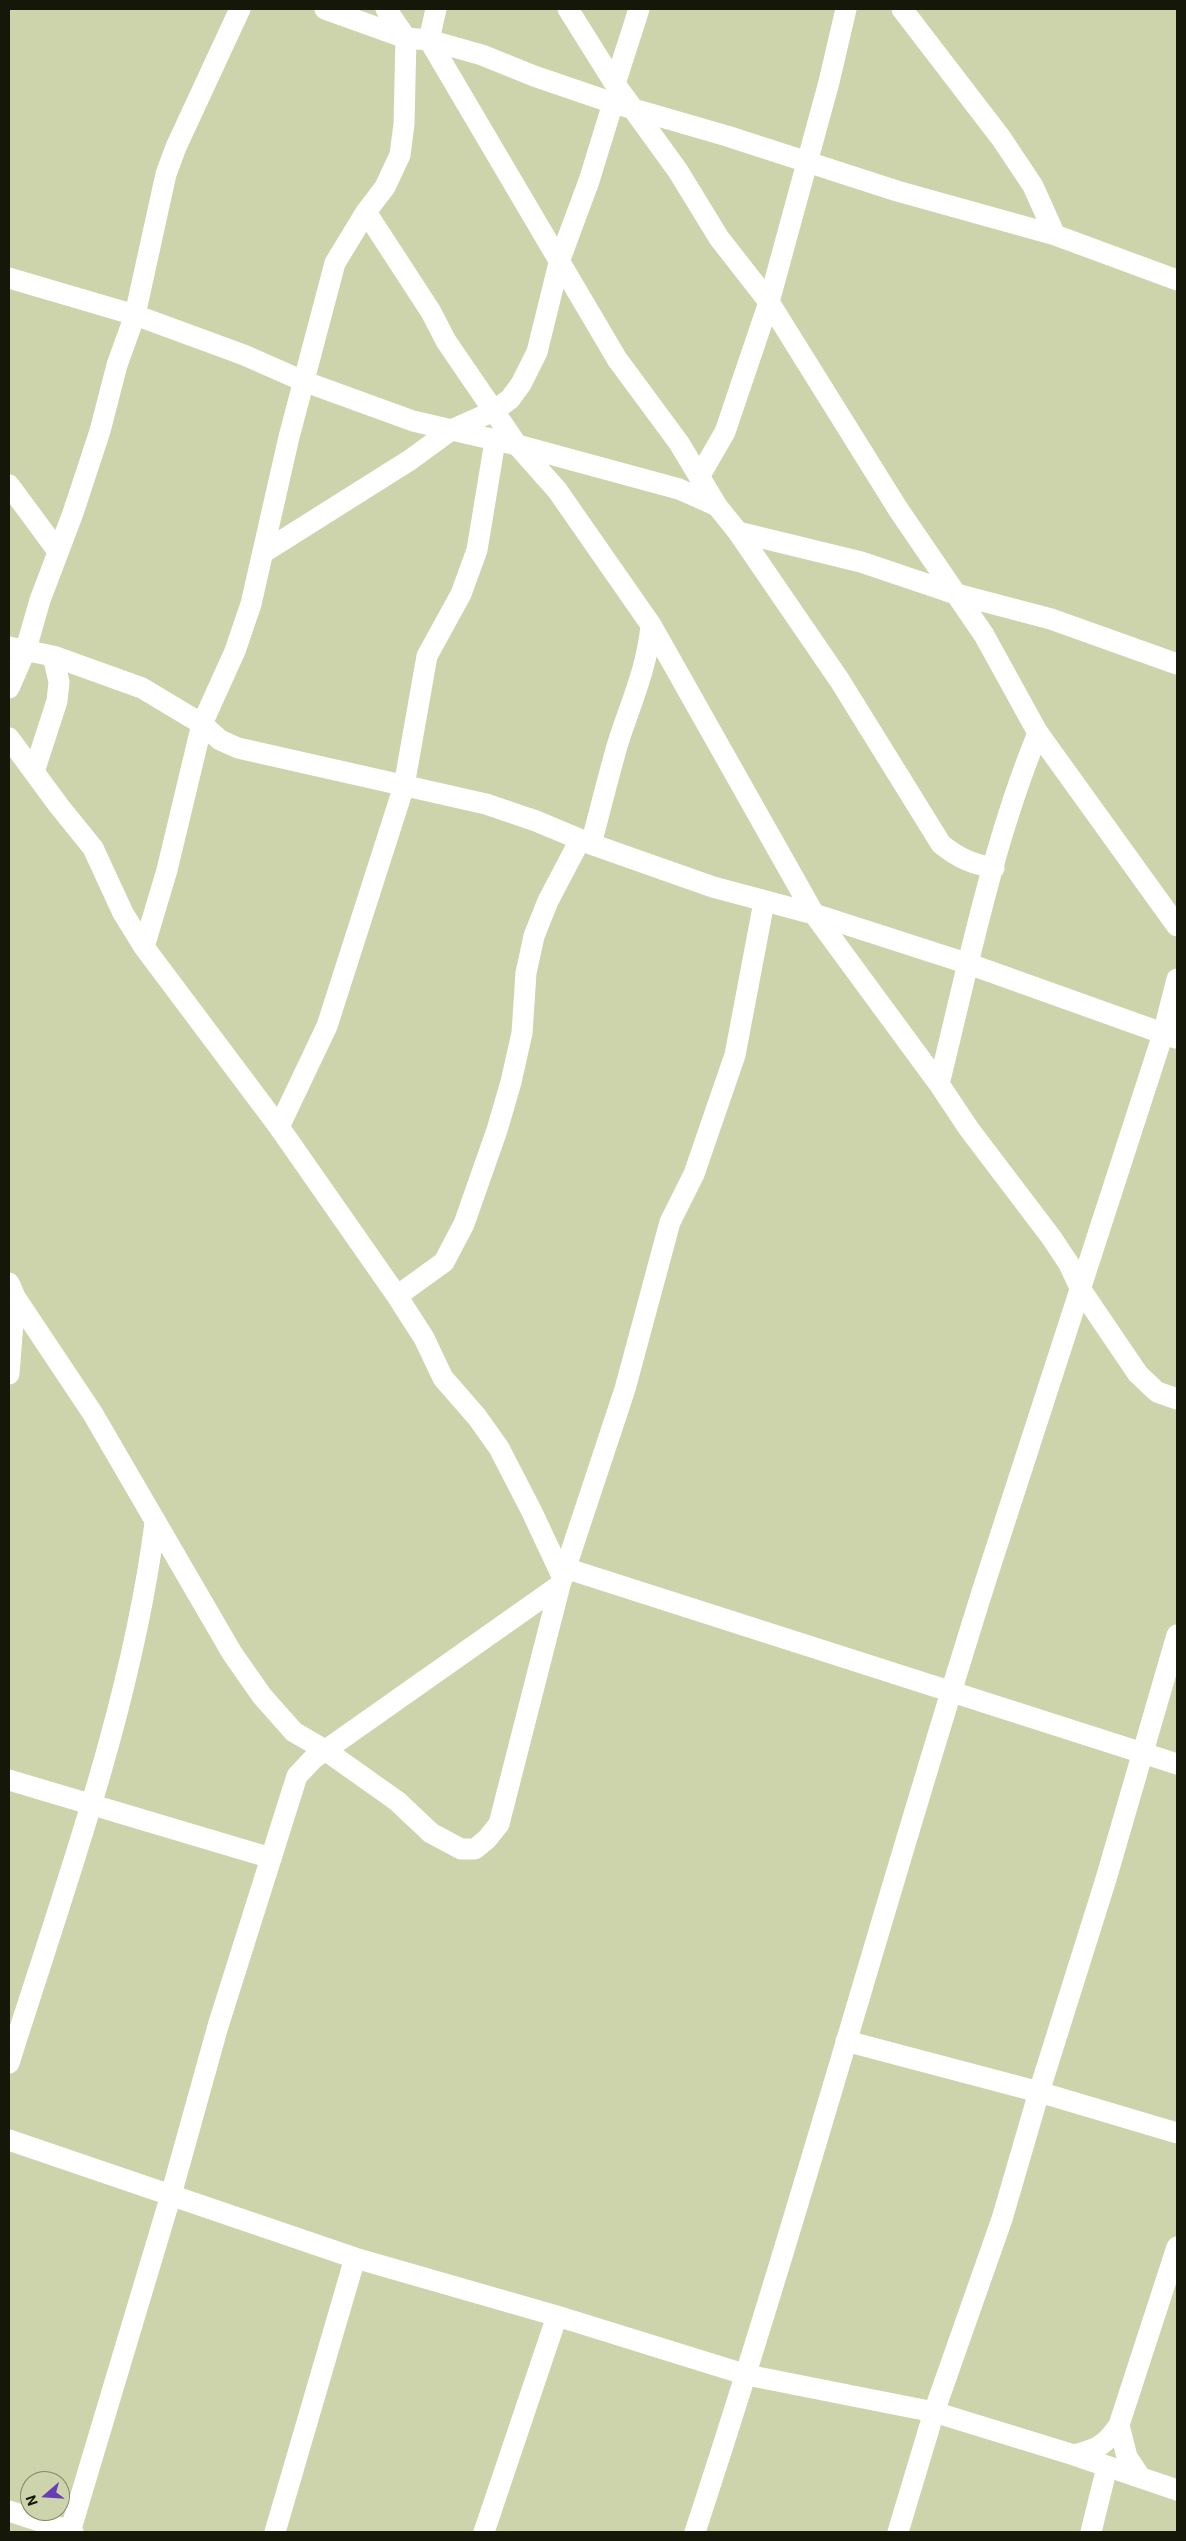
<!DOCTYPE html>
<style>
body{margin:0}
#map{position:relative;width:1186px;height:2541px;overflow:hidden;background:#cdd3aa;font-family:Roboto,sans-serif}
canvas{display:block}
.frame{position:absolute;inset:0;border:10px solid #151708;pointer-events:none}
.north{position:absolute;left:20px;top:2471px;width:50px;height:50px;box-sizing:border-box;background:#cdd3aa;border:1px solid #838869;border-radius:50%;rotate:251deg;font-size:14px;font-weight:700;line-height:20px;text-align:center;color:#151708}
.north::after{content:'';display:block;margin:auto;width:18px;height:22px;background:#673db5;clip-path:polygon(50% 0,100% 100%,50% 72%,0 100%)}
</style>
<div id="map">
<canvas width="1186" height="2541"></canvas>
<div class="frame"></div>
<div class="north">N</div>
</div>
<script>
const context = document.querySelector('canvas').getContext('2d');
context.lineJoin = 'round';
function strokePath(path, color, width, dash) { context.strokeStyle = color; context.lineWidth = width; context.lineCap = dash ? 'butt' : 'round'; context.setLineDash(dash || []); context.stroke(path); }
const minor = new Path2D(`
 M325,9L406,38L429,40L482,55L534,76L613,103L727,136L897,191L1055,235L1177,280
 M436,9L429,40L617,359L679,443L717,506
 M568,9L615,84L678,171L719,238L769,302L898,509L984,635L1038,733L1177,926
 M902,9L1001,138L1033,186L1055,235
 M615,84L639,9
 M366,212L431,312L446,341L517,445L557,490L651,625L814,914L939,1084L969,1129L1051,1237L1069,1264L1081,1290L1138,1374L1157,1392L1177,1399
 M9,278L135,315L244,355L303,381L413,421L517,445L679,489L717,506L738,532L840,681L941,844C958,858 972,864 994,868
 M699,477L725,432L769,302L829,82L846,9
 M9,485L57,550
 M738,532L861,562L956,594L1051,619L1177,664
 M264,552L410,460L451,430L494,411L510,399L521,384L537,352L560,259L589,181L613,103
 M9,647L53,656L142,688L202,724L220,740L238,748L486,804L536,821L591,844L713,887L814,914L969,964L1176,1038
 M9,688L26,649L40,600L73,513L100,431L117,365L135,315L166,174L176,147L240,9
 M9,738L59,806L93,848L123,913L144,947L279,1127L397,1296L424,1338L443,1378L477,1417L499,1448L532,1512L562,1576
 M34,772L57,701L59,682L53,656
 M591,844C600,811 608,777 618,743C631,702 647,669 651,625
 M144,947L167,870L202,724L235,651L251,604L289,437L335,263L366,212L385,187L400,155L404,124L406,38L386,9
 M939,1084C968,967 992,845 1038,733
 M279,1127L327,1026L404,786L427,656L461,594L477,550L495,441
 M9,1283L15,1297L9,1374
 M397,1296L444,1262L464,1224L497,1130L511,1082L522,1033L526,973L534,936L548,901L580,840
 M15,1297L93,1414L232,1653L262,1696L294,1732L325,1750L397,1801L431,1833L461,1849H475L487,1839L499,1824L560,1585
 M565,1568L1177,1764
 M9,1780L271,1858
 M846,2041L1039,2092L1177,2133
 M9,2063C65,1885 131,1708 155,1523
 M9,2140L355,2258L557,2316L747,2375L934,2412L1074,2455L1177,2490
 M1119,2425L1127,2457L1141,2478
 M1074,2455C1097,2449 1105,2446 1119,2425L1177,2247
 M9,2511L73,2532
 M70,2532L171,2195L218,2026L297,1776L313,1759L560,1585L625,1389L670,1222L694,1174L735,1055L764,902
 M275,2532L355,2258
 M484,2532L557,2316
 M695,2532C798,2220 884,1903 983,1589C1042,1404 1104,1220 1163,1034L1177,979
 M898,2532L934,2412L1002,2219L1039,2092L1106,1879L1177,1635
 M1091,2532L1107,2467`);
strokePath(minor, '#fff', 21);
</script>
